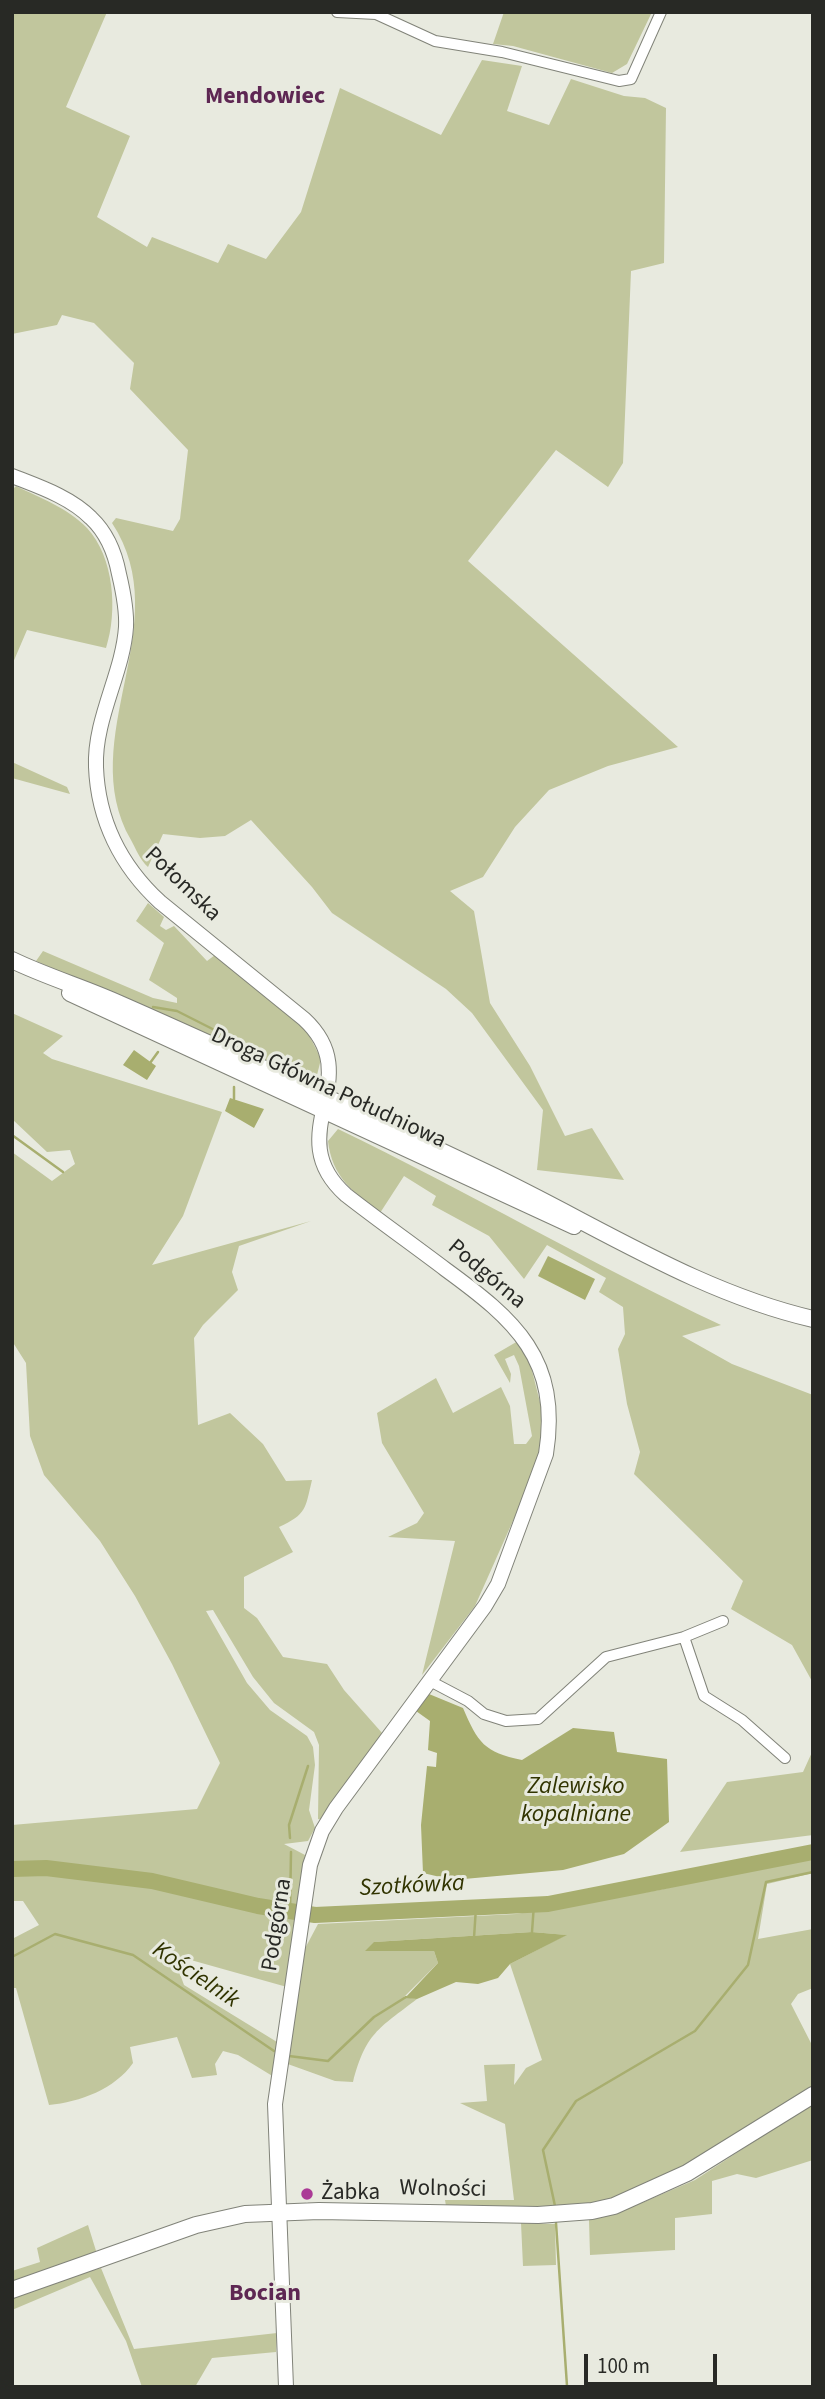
<!DOCTYPE html>
<meta charset="utf-8">
<style>
body{margin:0}
#map{position:relative;width:825px;height:2399px;overflow:hidden;background:#e8eadf;font-family:"Source Sans 3",sans-serif}
canvas{display:block}
.frame{position:absolute;inset:0;border:14px solid #282925;pointer-events:none}
.scale{position:absolute;left:584px;top:2354px;width:133px;height:32px;box-sizing:border-box;border:4px solid #282925;border-top:0;padding-left:9px;font-size:21px;line-height:24px;white-space:nowrap;color:#282925;-webkit-text-stroke:5px #e8eadf;paint-order:stroke}
</style>
<div id="map">
<canvas width="825" height="2399"></canvas>
<div class="frame"></div>
<div class="scale">100 m</div>
</div>
<script>
const context = document.querySelector('canvas').getContext('2d');
context.lineJoin = 'round';
function fillPath(path, color) { context.fillStyle = color; context.fill(path, 'evenodd'); }
function strokePath(path, color, width, dash) { context.strokeStyle = color; context.lineWidth = width; context.lineCap = dash ? 'butt' : 'round'; context.setLineDash(dash || []); context.stroke(path); }
function drawText(font, color, halo, rows, align = 'center') {
  context.font = font + ' "Source Sans 3",sans-serif'; context.lineWidth = 6; context.setLineDash([]); context.textBaseline = 'middle'; context.strokeStyle = halo; context.fillStyle = color; for (const [text, x, y, turn = 0] of rows) {
    context.save(); context.translate(x, y); context.rotate((+turn || 0) * Math.PI / 180); context.textAlign = isNaN(turn) ? turn : align; if (halo) context.strokeText(text, 0, 0); context.fillText(text, 0, 0); context.restore();
  }
}
const green = new Path2D(`
 M12,12H107L66,107L130,136L97,217L147,247L152,237L218,263L228,244L266,259L301,212L340,88L441,135L482,60L522,66L507,111L549,125L571,79L624,96L645,98L666,108L664,263L631,271L623,463L608,487L556,450L468,561L678,747L608,766L549,790L515,827L483,877L450,891L474,911L490,1003L530,1066L565,1136L592,1128L624,1180L537,1170L543,1110L472,1013L446,989L332,913L312,887L251,820L225,836L200,838L163,834L148,867C140,860 136,849 131,840C73,738 179,625 112,523L116,518L173,531L180,519L188,450L130,389L134,363L94,323L62,315L57,325L12,334Z
 M504,12H652L627,64L612,73L513,46L493,44Z
 M16,486C40,498 68,508 87,528C114,557 118,611 106,648L27,630L12,665V490Z
 M12,762L67,787L70,794L12,778Z
 M148,903L164,917L160,926L166,930L174,926L207,961L215,955L307,1031L321,1059L317,1075L305,1081L36,961L43,951L153,998L177,1003V998L149,980L164,943L136,921Z
 M12,1013L63,1036L43,1053L52,1059L222,1112L183,1216L152,1265L311,1221L239,1246L232,1272L238,1290L203,1325L194,1338L198,1425L230,1413L263,1444L286,1481L312,1480C305,1509 307,1514 279,1527L293,1552L244,1577V1608L257,1618L283,1657L327,1664L344,1690L383,1734L323,1820L318,1819L319,1745L314,1732L274,1703L253,1677L213,1610L206,1611L247,1683L270,1710L307,1736L313,1747L315,1765L309,1810L315,1828L308,1841L284,1844L305,1855L287,1987L173,1955L184,1985L277,2042L274,2077L238,2055L223,2051L215,2064L217,2075L192,2078L177,2037L130,2047L133,2063C115,2089 80,2102 49,2105L16,1988H12V1939L39,1925L23,1901H12V1825L197,1809L220,1763L172,1664L135,1596L100,1541L44,1475L30,1436L26,1363L12,1341V1152L52,1181L75,1164L70,1150L47,1152L12,1119Z
 M338,1129C467,1191 591,1264 721,1325L682,1336L732,1364L813,1395V1683L792,1645L731,1609L743,1581L634,1474L640,1452L627,1404L618,1349L625,1334L623,1307L599,1292L606,1278L547,1245L524,1279L489,1236L432,1205L436,1196L404,1176L380,1213C353,1192 332,1177 328,1141Z
 M518,1341L531,1367L541,1406L543,1438L532,1478L475,1606L422,1675L455,1541L388,1537L417,1523L424,1513L382,1443L377,1413L436,1378L453,1413L501,1387L510,1406L514,1444H526L532,1436L519,1366L514,1355L505,1359L511,1374L510,1383L494,1355Z
 M813,1750V1835L680,1852L727,1782L803,1772Z
 M813,1855V1873L767,1884L758,1939L813,1929V1988L798,1994L791,2004L813,2047V2087C748,2129 682,2179 607,2203C562,2217 494,2207 446,2206L445,2200H514L505,2124L460,2103L487,2101L484,2065L515,2064L514,2085L526,2068L542,2060L510,1964L566,1935L532,1932L374,1942L434,1951L438,1963L404,1997L417,1999C378,2029 366,2033 353,2082L335,2081L285,2063L301,1956L318,1924L516,1914L659,1890Z
 M813,2103V2160L756,2178L737,2174L712,2181V2214L675,2218V2250L590,2255L589,2220L625,2210L695,2180Z
 M521,2223L555,2224L556,2265L523,2266Z
 M88,2225L97,2254L12,2283V2271L40,2262L37,2248Z
 M101,2268L134,2349L277,2333L276,2352L212,2358L195,2387H142L126,2341L90,2277L12,2310V2294Z`);
const water = new Path2D(`
 M134,1050L156,1066L147,1080L123,1065Z
 M230,1098L264,1109L254,1128L225,1111Z
 M548,1256L595,1279L585,1300L538,1276Z
 M429,1694L463,1708C478,1743 484,1752 522,1760L573,1728L614,1732L617,1752L667,1759L669,1822L624,1854L563,1870L453,1880L423,1873L421,1825L427,1766L436,1767L437,1753L428,1750L430,1721L416,1711Z
 M532,1932L567,1935L510,1964L498,1978L478,1984L456,1982L417,1999L405,1998L438,1963L434,1951H365L374,1942Z`);
const stream = new Path2D(`
 M153,1007L177,1011L254,1050
 M150,1063L158,1052
 M234,1087V1099
 M12,1135L63,1172
 M290,1838L289,1825L308,1766
 M290,1911L291,1852
 M532,1932L534,1904
 M474,1938L476,1907
 M12,1957L55,1934L133,1955L274,2051
 M289,2056L328,2061L374,2017L406,1997
 M555,2206L543,2150L576,2101L695,2031L748,1965L766,1882L813,1872
 M556,2223L567,2386`);
const river = new Path2D(`
 M12,1869L46,1868L152,1881L258,1906L315,1915L548,1904L813,1852`);
const minor = new Path2D(`
 M337,12L376,14L435,41L502,52L619,81L631,79L661,12
 M684,1637L704,1696L742,1720L785,1758
 M430,1681L468,1701L484,1714L506,1721L538,1719L606,1657L684,1637L723,1621`);
const tertiary = new Path2D(`
 M12,476C40,487 70,497 91,518C107,533 115,553 119,574C123,591 127,609 126,627C123,673 94,719 96,767C98,820 121,866 160,902L304,1019C369,1079 278,1134 346,1195C378,1220 412,1244 445,1269C515,1320 561,1359 546,1454L498,1584L485,1606L336,1808L322,1831L310,1865L275,2104L286,2387`);
const secondary = new Path2D(`
 M12,960C47,977 85,988 120,1004C243,1058 365,1115 485,1172C593,1223 696,1292 813,1319
 M70,993L574,1226
 M12,2290L196,2225L245,2214L319,2211L538,2215L592,2211L614,2206L687,2173L813,2095`);
const markers = [
 [307,2194,7,"#ab3a96"]
];
const streetNames = [
 ["Połomska",182,885,44],
 ["Droga Główna Południowa",328,1089,25],
 ["Podgórna",486,1275,40],
 ["Podgórna",278,1925,-81],
 ["Wolności",443,2190,1]
];
const poiNames = [
 ["Żabka",321,2194]
];
const neighbourhoodNames = [
 ["Mendowiec",265,98],
 ["Bocian",265,2295]
];
const waterNames = [
 ["Zalewisko",576,1788],
 ["kopalniane",576,1816],
 ["Szotkówka",412,1887,-3],
 ["Kościelnik",195,1976,34]
];
fillPath(green, '#c1c69d');
fillPath(water, '#a8ae6f');
strokePath(stream, '#a8ae6f', 2.5);
strokePath(river, '#a8ae6f', 16);
strokePath(minor, '#818379', 12);
strokePath(tertiary, '#818379', 16);
strokePath(secondary, '#818379', 18);
strokePath(minor, '#fff', 10);
strokePath(tertiary, '#fff', 14);
strokePath(secondary, '#fff', 16);
for (const [x, y, r, color] of markers) { const dot = new Path2D(); dot.arc(x, y, r, 0, 2 * Math.PI); context.fillStyle = color; context.fill(dot); strokePath(dot, '#e8eadf', 2.5); }
drawText('23px', '#282925', '#e8eadf', streetNames);
drawText('23px', '#282925', '#e8eadf', poiNames, 'left');
drawText('bold 24px', '#5e2753', '#e8eadf', neighbourhoodNames);
drawText('italic 24px', '#313400', '#e8eadf', waterNames);
</script>
